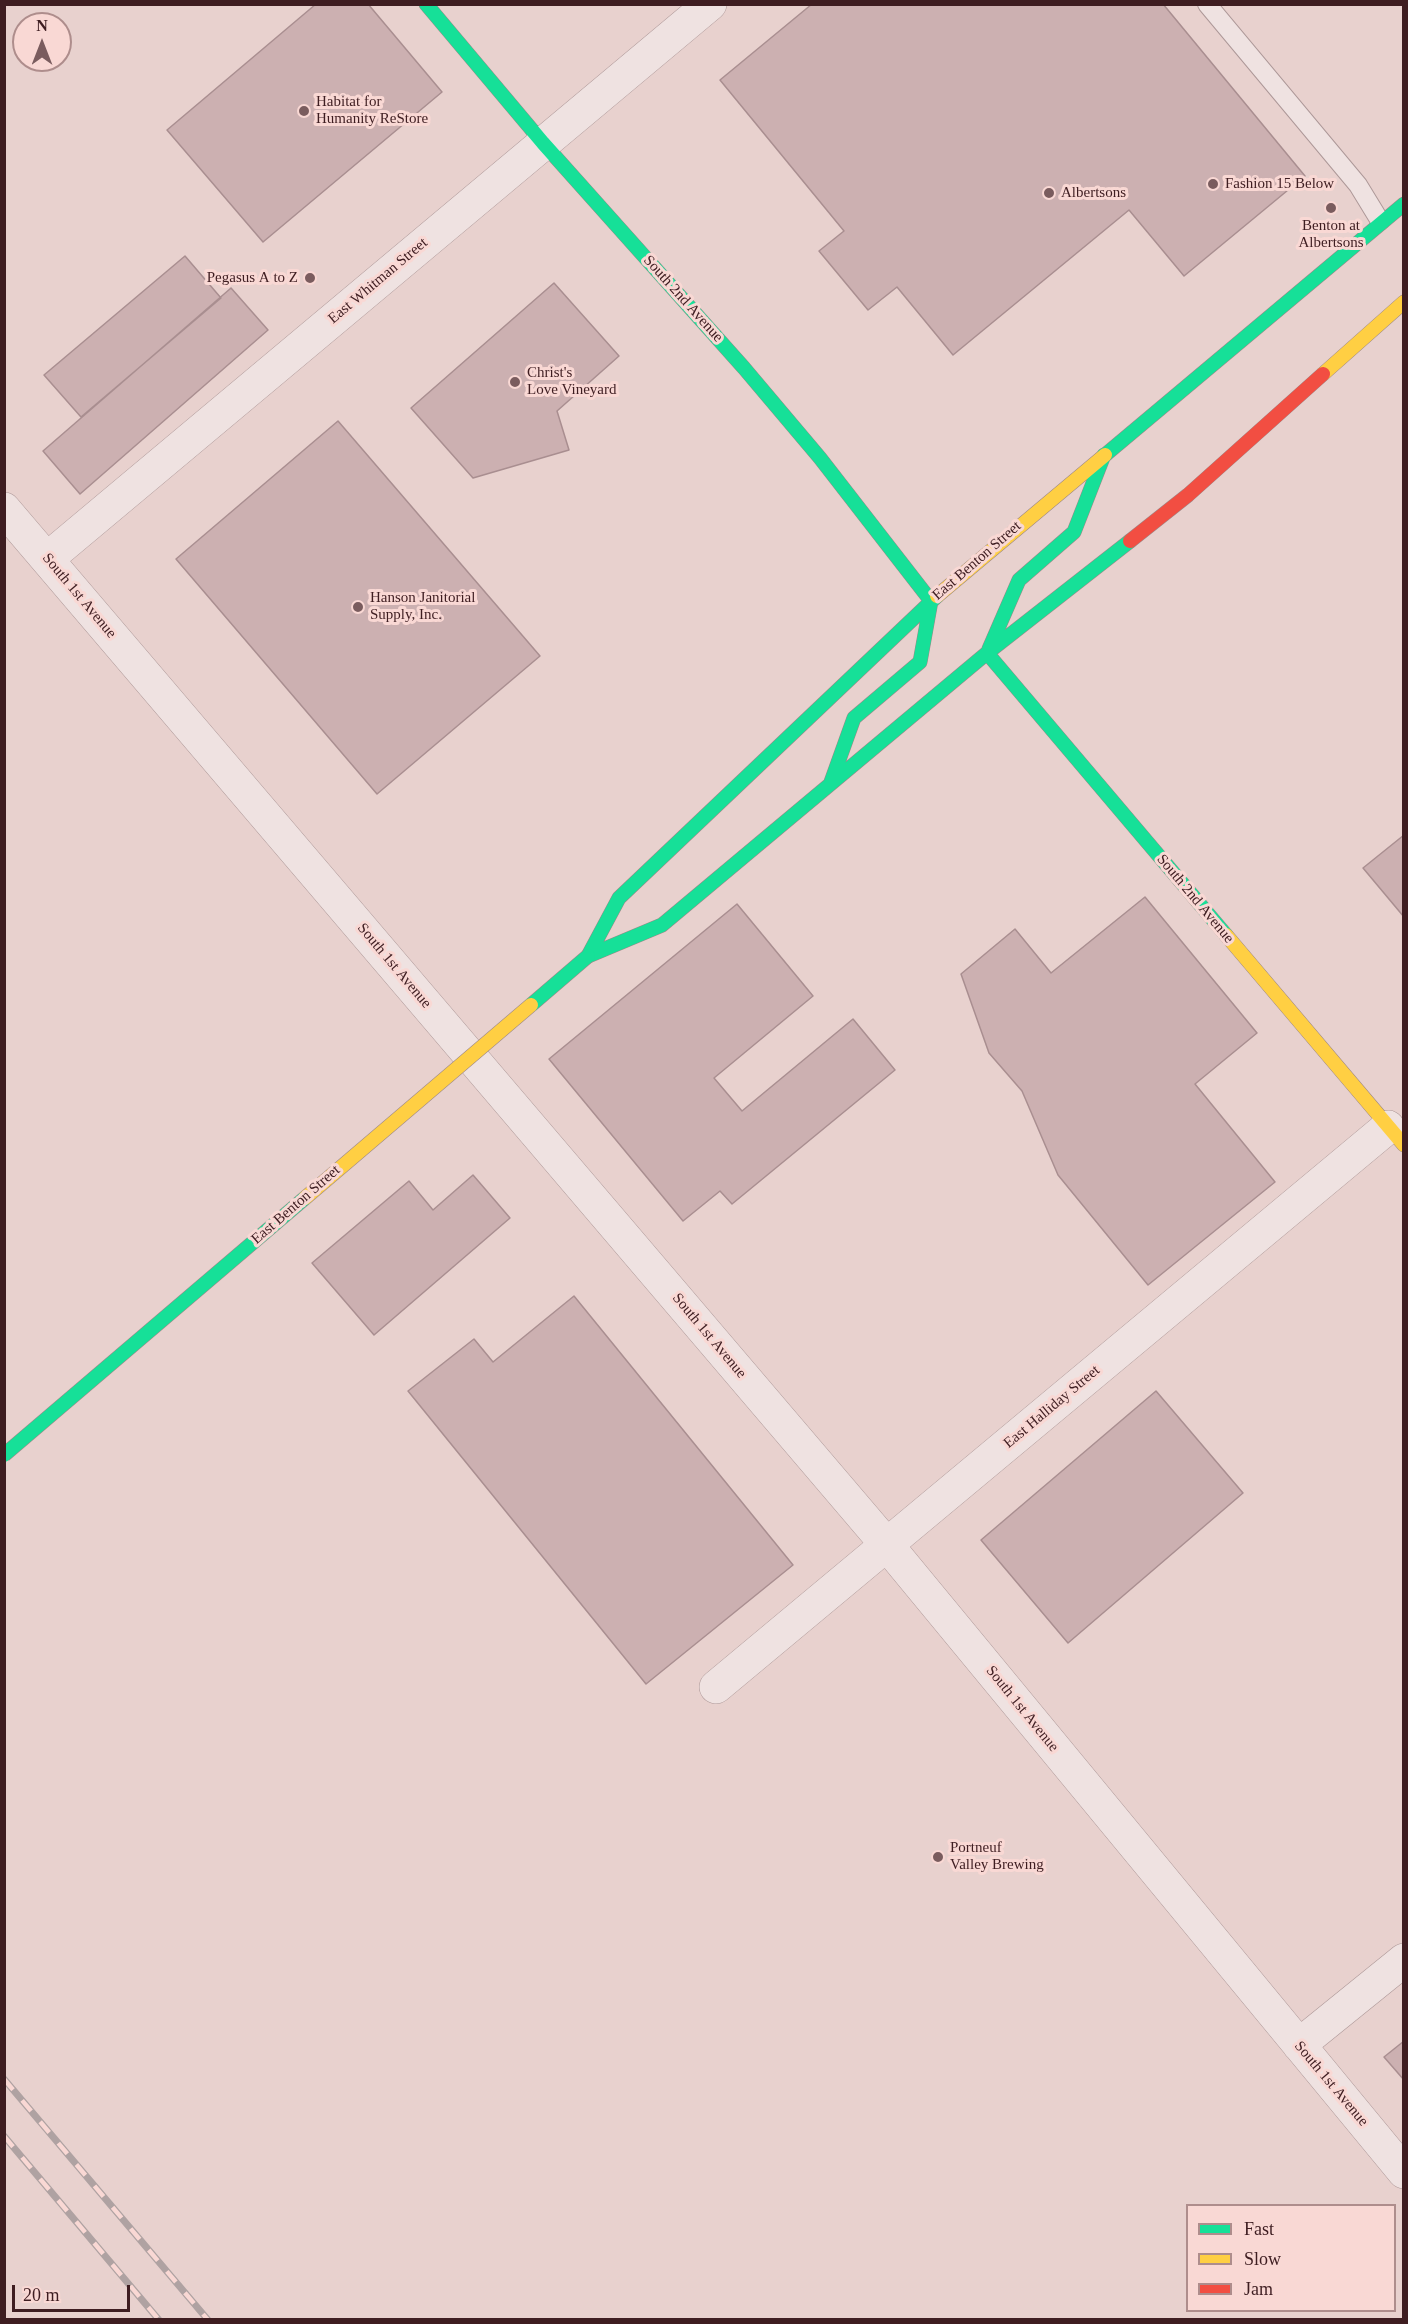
<!DOCTYPE html>
<style>
body{margin:0}
#map{position:relative;width:1408px;height:2324px;overflow:hidden;background:#e8d1ce;font-family:Georgia,serif}
canvas{display:block}
.frame{position:absolute;inset:0;border:6px solid #3e1d21;pointer-events:none}
.legend{position:absolute;left:1186px;top:2204px;width:210px;height:108px;box-sizing:border-box;background:#f9d8d4;border:2px solid #ae8d8c;margin:0;padding:8px 10px;list-style:none;font-size:18px;color:#3e1d21}
.legend li{display:flex;align-items:center;gap:12px;height:30px}
.legend b{width:30px;border:2px solid #ae8d8c}
.north{position:absolute;left:12px;top:12px;width:60px;height:60px;box-sizing:border-box;background:#f9d8d4;border:2px solid #ae8d8c;border-radius:50%;rotate:0deg;font-size:16px;font-weight:700;line-height:24px;text-align:center;color:#3e1d21}
.north::after{content:'';display:block;margin:auto;width:21px;height:27px;background:#7a5c5e;clip-path:polygon(50% 0,100% 100%,50% 72%,0 100%)}
.scale{position:absolute;left:12px;top:2285px;width:118px;height:27px;box-sizing:border-box;border:3px solid #3e1d21;border-top:0;padding-left:8px;font-size:18px;line-height:21px;white-space:nowrap;color:#3e1d21;-webkit-text-stroke:4px #f9d8d4;paint-order:stroke}
</style>
<div id="map">
<canvas width="1408" height="2324"></canvas>
<div class="frame"></div>
<ul class="legend">
<li><b style="height:8px;background:#16e098"></b>Fast</li>
<li><b style="height:8px;background:#ffcf43"></b>Slow</li>
<li><b style="height:8px;background:#f24e42"></b>Jam</li>
</ul>
<div class="north">N</div>
<div class="scale">20 m</div>
</div>
<script>
const context = document.querySelector('canvas').getContext('2d');
context.lineJoin = 'round';
function fillPath(path, color) { context.fillStyle = color; context.fill(path, 'evenodd'); }
function strokePath(path, color, width, dash) { context.strokeStyle = color; context.lineWidth = width; context.lineCap = dash ? 'butt' : 'round'; context.setLineDash(dash || []); context.stroke(path); }
function drawText(font, color, halo, rows, align = 'center') {
  context.font = font + ' Georgia,serif'; context.lineWidth = 6; context.setLineDash([]); context.textBaseline = 'middle'; context.strokeStyle = halo; context.fillStyle = color; for (const [text, x, y, turn = 0] of rows) {
    context.save(); context.translate(x, y); context.rotate((+turn || 0) * Math.PI / 180); context.textAlign = isNaN(turn) ? turn : align; if (halo) context.strokeText(text, 0, 0); context.fillText(text, 0, 0); context.restore();
  }
}
const building = new Path2D(`
 M316,4H368L442,92L263,242L167,130Z
 M812,4H1163L1305,176L1184,276L1129,210L953,355L897,287L868,310L819,251L844,231L720,80Z
 M185,256L221,298L81,417L44,375Z
 M554,283L619,356L557,411L569,450L473,478L411,408Z
 M231,288L268,330L80,494L43,451Z
 M338,421L540,656L377,794L176,559Z
 M1404,835V917L1363,868Z
 M1145,897L1257,1033L1195,1084L1275,1182L1148,1285L1058,1175L1022,1091L989,1053L961,974L1015,929L1051,973Z
 M737,904L813,996L714,1078L742,1111L853,1019L895,1070L732,1204L720,1191L683,1221L549,1059Z
 M473,1175L510,1218L374,1335L312,1263L409,1181L433,1210Z
 M574,1296L793,1565L646,1684L408,1391L474,1339L493,1362Z
 M1156,1391L1243,1493L1068,1643L981,1540Z
 M1404,2041V2080L1384,2057Z`);
const lane = new Path2D(`
 M1207,4L1358,185L1380,221`);
const street = new Path2D(`
 M4,509L887,1545L1404,2172
 M47,559L710,4
 M716,1687L1388,1127
 M1299,2045L1404,1960`);
const fast = new Path2D(`
 M426,4L543,143L744,368L820,458L931,601
 M1105,455L1404,204
 M989,649L1019,580L1074,532L1104,455
 M987,653L1226,935
 M831,782L854,718L920,662L931,601
 M588,956L619,898L937,596
 M588,956L662,925L987,653L1130,541`);
const slow = new Path2D(`
 M1323,374L1404,302
 M937,596L1105,455
 M1226,935L1404,1145`);
const jam = new Path2D(`
 M1130,541L1188,495L1323,374`);
const rail = new Path2D(`
 M4,2079L208,2320
 M4,2136L159,2320`);
const fastBridge = new Path2D(`
 M531,1005L588,956
 M4,1455L305,1198`);
const slowBridge = new Path2D(`
 M305,1198L531,1005`);
const markers = [
 [304,111,6,"#7a5c5e"],
 [1213,184,6,"#7a5c5e"],
 [1049,193,6,"#7a5c5e"],
 [1331,208,6,"#7a5c5e"],
 [310,278,6,"#7a5c5e"],
 [515,382,6,"#7a5c5e"],
 [358,607,6,"#7a5c5e"],
 [938,1857,6,"#7a5c5e"]
];
const poiNames = [
 ["Habitat for",316,102],
 ["Humanity ReStore",316,119],
 ["Fashion 15 Below",1225,184],
 ["Albertsons",1061,193],
 ["Benton at",1331,226,"center"],
 ["Albertsons",1331,243,"center"],
 ["Pegasus A to Z",298,278,"right"],
 ["Christ's",527,373],
 ["Love Vineyard",527,390],
 ["Hanson Janitorial",370,598],
 ["Supply, Inc.",370,615],
 ["Portneuf",950,1848],
 ["Valley Brewing",950,1865]
];
const streetNames = [
 ["East Whitman Street",378,281,-40],
 ["South 2nd Avenue",683,299,48],
 ["East Benton Street",977,561,-41],
 ["South 1st Avenue",79,596,50],
 ["South 2nd Avenue",1195,899,50],
 ["South 1st Avenue",394,966,50],
 ["East Benton Street",296,1205,-41],
 ["South 1st Avenue",709,1336,50],
 ["East Halliday Street",1052,1407,-40],
 ["South 1st Avenue",1022,1709,51],
 ["South 1st Avenue",1331,2084,50]
];
fillPath(building, '#ccb0b1');
strokePath(building, '#a98e90', 1.5);
strokePath(lane, '#ad9898', 20);
strokePath(street, '#ad9898', 34);
strokePath(fast, '#9d8888', 15);
strokePath(slow, '#9d8888', 15);
strokePath(jam, '#9d8888', 15);
strokePath(lane, '#efe2e1', 18);
strokePath(street, '#efe2e1', 33);
strokePath(fast, '#16e098', 14);
strokePath(slow, '#ffcf43', 14);
strokePath(jam, '#f24e42', 14);
strokePath(rail, '#afa2a2', 7);
strokePath(rail, '#f9d8d4', 4.5, [14]);
strokePath(fastBridge, '#9d8888', 15, []);
strokePath(slowBridge, '#9d8888', 15, []);
strokePath(fastBridge, '#16e098', 14);
strokePath(slowBridge, '#ffcf43', 14);
for (const [x, y, r, color] of markers) { const dot = new Path2D(); dot.arc(x, y, r, 0, 2 * Math.PI); context.fillStyle = color; context.fill(dot); strokePath(dot, '#f9d8d4', 2); }
drawText('15px', '#3e1d21', '#f9d8d4', poiNames, 'left');
drawText('15px', '#3e1d21', '#f9d8d4', streetNames);
</script>
